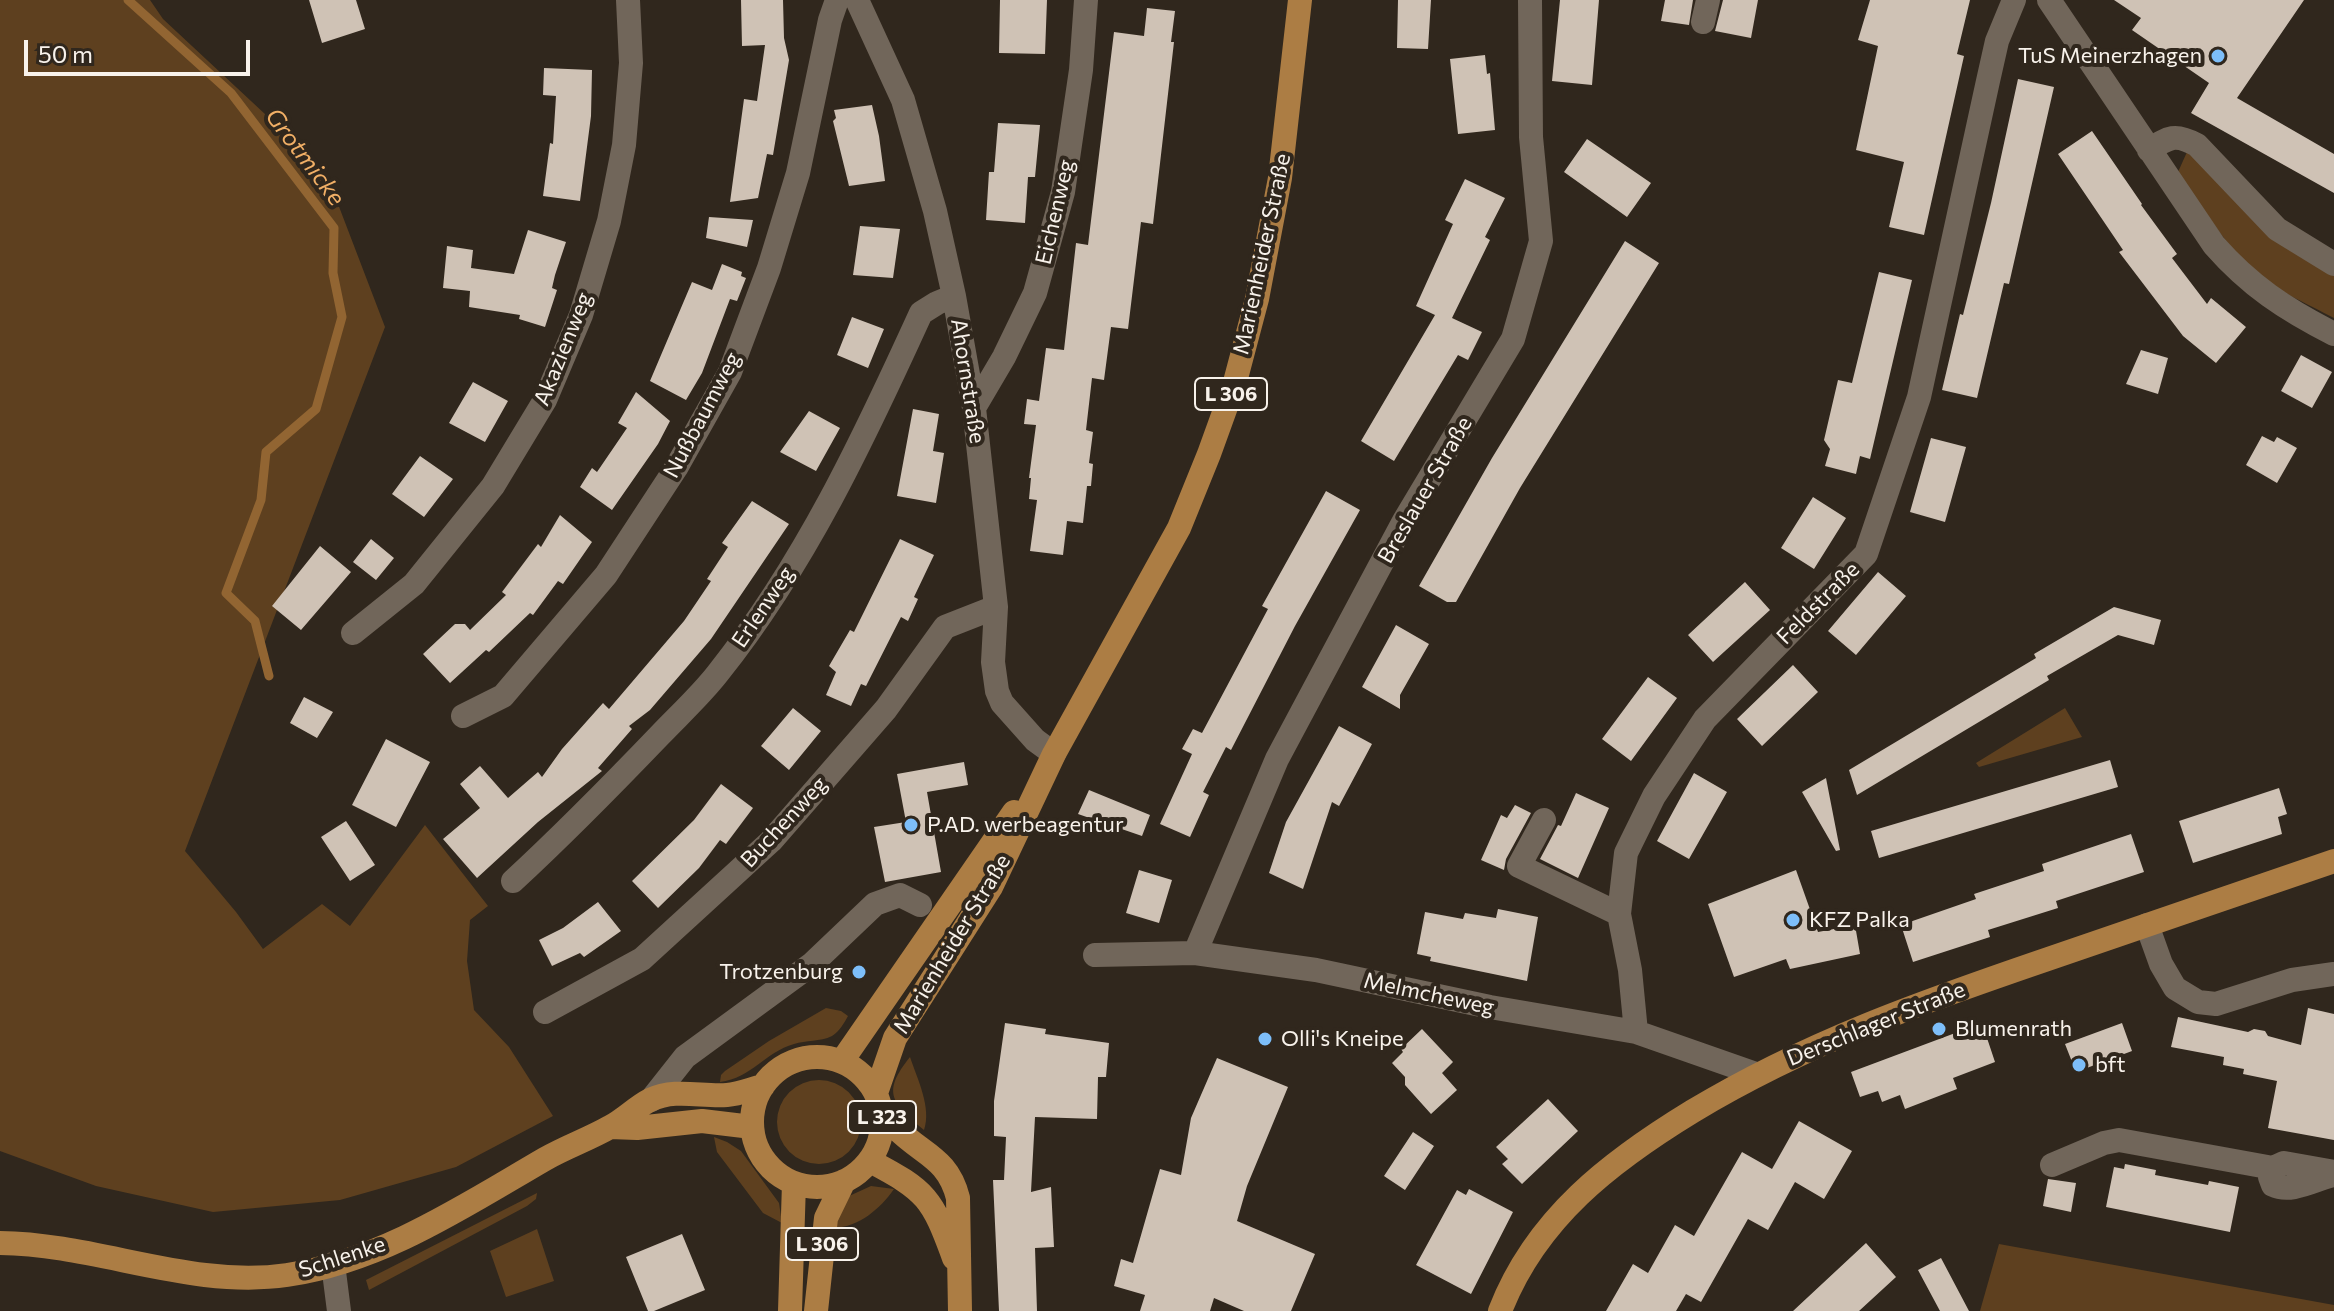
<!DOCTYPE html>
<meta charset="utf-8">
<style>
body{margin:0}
#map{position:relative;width:2334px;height:1311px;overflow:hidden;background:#30271d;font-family:Commissioner,sans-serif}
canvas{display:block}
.scale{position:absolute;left:24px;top:40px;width:226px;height:36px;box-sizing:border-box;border:4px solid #f8f2eb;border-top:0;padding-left:10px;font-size:24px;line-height:28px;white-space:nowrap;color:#f8f2eb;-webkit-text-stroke:6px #30271d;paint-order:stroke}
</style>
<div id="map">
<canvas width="2334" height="1311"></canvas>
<div class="scale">50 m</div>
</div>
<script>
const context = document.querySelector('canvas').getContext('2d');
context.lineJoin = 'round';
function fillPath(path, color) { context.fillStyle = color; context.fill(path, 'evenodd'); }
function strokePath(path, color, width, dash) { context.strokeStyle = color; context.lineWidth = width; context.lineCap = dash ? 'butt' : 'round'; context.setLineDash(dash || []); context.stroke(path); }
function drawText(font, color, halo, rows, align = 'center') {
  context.font = font + ' Commissioner,sans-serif'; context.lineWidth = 8; context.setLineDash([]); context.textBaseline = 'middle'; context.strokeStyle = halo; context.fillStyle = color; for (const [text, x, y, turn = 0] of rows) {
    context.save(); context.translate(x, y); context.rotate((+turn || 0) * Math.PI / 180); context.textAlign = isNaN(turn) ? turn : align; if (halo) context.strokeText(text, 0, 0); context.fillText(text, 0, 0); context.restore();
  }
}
const green = new Path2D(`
 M0,0H150L163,19L325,170L385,327L185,851L236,912L263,949L322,904L350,926L425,825L488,906L470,920L467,961L474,1010L509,1047L553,1116L456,1167L340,1200L213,1212L96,1186L0,1151Z
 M2187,152L2334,274V318C2306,303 2272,289 2249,267C2221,239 2200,204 2178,172Z
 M2065,708L2082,737L1979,767L1976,763Z
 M826,1008L841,1011L848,1016C844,1023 840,1031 832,1036C820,1042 806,1040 794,1044C765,1052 752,1078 720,1082L721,1075L725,1071L769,1041Z
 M910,1057C917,1078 932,1108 924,1130C892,1103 881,1093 910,1057Z
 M777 1122a42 42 0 1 1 84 0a42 42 0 1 1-84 0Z
 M714,1137L727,1142L741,1151L779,1203L782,1223L763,1213L717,1152Z
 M871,1186L894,1189C880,1209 859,1227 834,1228L847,1197Z
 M537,1193L536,1199L527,1206L369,1290L366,1280Z
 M537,1229L554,1281L506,1297L490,1251Z
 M1999,1244L2334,1305V1311H1980Z`);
const stream = new Path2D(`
 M128,0L231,93L334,228L333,273L342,317L316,409L266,452L261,500L226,593L255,621L269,676`);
const building = new Path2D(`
 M309,0H356L365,29L322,43Z
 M741,0H783L784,38L789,60L773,155L767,154L758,198L730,202L744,99L757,101L765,45L742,46Z
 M1000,0H1047L1045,54L999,53Z
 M1398,0H1431L1428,49L1397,48Z
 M1560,0H1599L1592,85L1552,81Z
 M1665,0H1693L1689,25L1661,21Z
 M1723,0H1758L1751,38L1715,31Z
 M1870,0H1970L1957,54L1964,56L1924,235L1889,227L1904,162L1856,150L1878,46L1858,40Z
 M2114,0H2304L2237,98L2334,154V193L2191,113L2209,83L2132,30L2141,18Z
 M1147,8L1175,11L1171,42H1174L1153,224L1141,222L1128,329L1111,327L1104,380L1092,378L1086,430L1093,432L1089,463L1093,464L1091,486H1087L1083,523L1067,521L1063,555L1030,551L1037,500L1029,499L1031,478H1029L1036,425L1024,424L1027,399L1039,401L1046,348L1064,350L1076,243L1088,245L1114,32L1144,36Z
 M1485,55L1487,74L1490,73L1495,130L1458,134L1450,59Z
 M544,68L592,70L591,116L580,201L543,196L550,143L553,144L556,96L543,95Z
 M2018,79L2054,87L2009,284L2004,283L1977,398L1942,390L1960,314L1963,315L1991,203Z
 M872,105L879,136L885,181L849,186L833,121L836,118L834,110Z
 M998,123L1040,125L1035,177H1028L1025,223L986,220L989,172H994Z
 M2092,131L2142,204L2141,205L2177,254L2172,258L2207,304L2211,298L2246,327L2216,363L2183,336L2119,252L2123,250L2058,154Z
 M1587,139L1651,183L1627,217L1564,172Z
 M1465,179L1505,198L1485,237L1490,240L1452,318L1482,332L1468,360L1458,355L1394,461L1361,441L1435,315L1416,306L1453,224L1445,220Z
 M709,217L753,220L747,247L706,238Z
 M860,226L900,229L893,278L853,275Z
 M528,230L566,242L555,275L552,288L557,290L545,327L519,319L520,315L469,307L470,291L443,288L447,246L473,250L471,268L514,274Z
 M1625,241L1659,263L1520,488L1456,602H1447L1419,586L1492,458Z
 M722,264L742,272L741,276L746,278L737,301L730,299L702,373L686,400L650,381L692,282L712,290Z
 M1879,272L1912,280L1870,459L1860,456L1856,474L1825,466L1830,449L1824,440L1838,380L1852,383Z
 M852,317L884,329L868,368L837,355Z
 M2141,350L2168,358L2158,394L2126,384Z
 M2301,355L2332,372L2312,408L2281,391Z
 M473,382L508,401L485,442L449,423Z
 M636,392L670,421L658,444L612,510L580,487L592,468L597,472L627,428L618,423Z
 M913,409L939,414L933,451L944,453L936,503L897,496Z
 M809,411L840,428L816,471L780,452Z
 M2262,436L2274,442L2277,437L2297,448L2277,483L2246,465Z
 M1931,438L1966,447L1945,522L1910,512Z
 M420,456L453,479L424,517L392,494Z
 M1326,491L1360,510L1295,626L1231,750L1226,747L1203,792L1209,795L1190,837L1160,824L1192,754L1182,749L1193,729L1202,733L1268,609L1262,606Z
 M1813,497L1846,518L1814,569L1781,548Z
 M752,501L789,524L711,639L650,710L629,726L632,729L598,768L602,771L538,822L477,878L443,839L480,808L460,784L480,766L508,798L538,772L542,777L562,749L603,703L609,709L684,621L711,581L707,579L728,547L722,543Z
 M560,515L592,542L563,584L558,581L533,615L530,613L489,652L486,650L450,683L423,654L455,624H465L470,630L506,595L502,592L538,544L541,547Z
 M371,539L394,558L376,580L353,562Z
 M900,539L934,555L914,597L918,599L908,621L901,617L866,686L861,684L851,706L826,695L836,672L829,666L850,630L854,632Z
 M320,546L351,572L301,630L272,606Z
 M1878,572L1906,596L1856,655L1828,631Z
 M1745,582L1770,610L1713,662L1688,635Z
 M2114,607L2161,620L2154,645L2118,635L2047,676L2049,680L1857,795L1849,770L2036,658L2034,654Z
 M1396,625L1429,644L1400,695V709L1362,687Z
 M1793,665L1818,692L1762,746L1737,719Z
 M1648,677L1677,698L1631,761L1602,739Z
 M304,697L333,712L317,738L290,723Z
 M793,708L821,731L789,770L761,746Z
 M1339,726L1372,744L1339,806L1332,802L1303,889L1269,873L1286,822Z
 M386,739L430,762L396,827L352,805Z
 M2110,760L2118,787L1879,858L1871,831Z
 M964,762L968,785L927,792L941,872L885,882L874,827L906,822L897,774Z
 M1694,773L1727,792L1689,859L1657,841Z
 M1826,778L1840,850L1836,851L1802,792Z
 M721,784L753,808L726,844L720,840L699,868L658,908L632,881L694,820Z
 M2279,788L2287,814L2278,817L2282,834L2193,863L2179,821Z
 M1089,790L1150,815L1142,836L1078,814Z
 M1576,793L1609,808L1578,878L1540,859L1558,825L1561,826Z
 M1515,805L1531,813L1506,859L1504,870L1481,860L1501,815L1507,818Z
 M346,821L375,865L350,881L321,837Z
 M2131,834L2144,872L2056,901L2058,908L1988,930L1990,937L1913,962L1901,925L1976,899L1974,894L2044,871L2042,864Z
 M1139,870L1172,880L1159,923L1126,913Z
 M1796,870L1818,932L1855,925L1860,954L1790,969L1786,959L1734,977L1708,904Z
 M598,902L621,931L584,957L580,953L552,966L539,940L563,928Z
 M1498,909L1538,917L1527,981L1430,961L1431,957L1417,954L1425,912L1463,919L1465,913L1496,918Z
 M2308,1008L2334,1014V1140L2268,1128L2277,1081L2243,1074L2244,1069L2223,1065L2224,1057L2171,1047L2178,1017L2248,1032L2254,1029L2265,1031L2268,1036L2301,1045Z
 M1005,1023L1046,1029L1045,1034L1109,1043L1106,1077H1098L1097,1119L1035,1117L1031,1192L1051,1187L1054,1247L1035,1248L1037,1311H999L993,1180H1004L1006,1137L994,1136V1101Z
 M1982,1023L1995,1062L1953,1078L1957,1089L1905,1109L1900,1095L1882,1102L1878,1091L1860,1097L1851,1072Z
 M2122,1023L2132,1051L2076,1072L2065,1044Z
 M1422,1029L1453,1062L1442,1073L1457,1090L1431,1114L1405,1085V1077L1392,1063L1403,1052L1401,1049Z
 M1217,1058L1288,1087L1247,1186L1237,1221L1315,1254L1291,1311H1244L1214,1298L1210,1311H1140L1145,1295L1114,1286L1121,1259L1133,1263L1160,1169L1181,1175L1191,1118Z
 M1548,1099L1578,1131L1522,1184L1502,1164L1508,1159L1496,1147Z
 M1799,1121L1852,1151L1824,1199L1795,1182L1768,1230L1748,1219L1701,1302L1686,1294L1676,1311H1606L1633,1264L1648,1273L1675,1225L1694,1236L1742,1152L1772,1169Z
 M1413,1132L1434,1146L1405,1190L1384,1176Z
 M2125,1164L2156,1170L2155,1175L2208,1185L2209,1181L2239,1187L2230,1232L2106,1207L2114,1167L2124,1169Z
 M2048,1179L2076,1183L2071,1212L2043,1206Z
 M1469,1189L1513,1212L1471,1294L1416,1265L1457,1190L1466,1195Z
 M682,1234L705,1290L654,1311H648L626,1257Z
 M1866,1243L1896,1277L1859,1311H1793Z
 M1941,1258L1969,1311H1940L1918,1270Z`);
const minor = new Path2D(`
 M857,0L903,100L935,211L954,296L974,408L996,607L993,662L997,691L1002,703L1035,740L1054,754
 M2049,0L2214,245C2250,286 2285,309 2334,334
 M1703,22L1708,0
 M2149,150C2169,137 2175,133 2197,145L2277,229L2334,264
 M974,408L1004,357L1035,293L1063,192L1081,70L1086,0
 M353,633L414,584L493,486L545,400L581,315L609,221L624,145L631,63L628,0
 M463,716L503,696L606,575L676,468L730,372L769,268L798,173L830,20L837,0
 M1544,820L1519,866L1619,914
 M513,881C564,834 612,785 660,735C679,715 701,695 718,673C805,564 864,438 921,313L937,303L954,296
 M2147,925L2161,964L2175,988L2198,1002L2216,1004L2292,980L2334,974
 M1195,953L1277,759L1404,521L1513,339L1541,241L1531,137L1530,0
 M1095,955L1195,953L1316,970L1490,1007L1636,1032L1756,1074
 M545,1012L642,959L771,841L886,709L945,627L996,607
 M1636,1032L1630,970L1619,914L1626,853L1654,796L1705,719L1866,554L1919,397L1988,81L1997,41L2014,0
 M651,1100L685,1057L812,964L875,904L900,895L920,905
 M2052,1165L2104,1143L2119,1140L2273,1168
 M2334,1172L2284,1163L2273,1168L2270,1177L2273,1185C2292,1194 2315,1179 2334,1175
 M333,1264L339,1311`);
const major = new Path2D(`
 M752 1122a65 65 0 1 1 130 0a65 65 0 1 1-130 0Z
 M842,1061L1014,812
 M876,1093L895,1038L991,887L1054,754L1179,528L1209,454L1235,382L1257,299L1280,178L1300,0
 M881,1109C887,1116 892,1123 897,1129C923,1155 948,1158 958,1198L960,1311
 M610,1127L637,1128L702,1121L752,1127
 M870,1161C927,1191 932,1198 954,1258
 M0,1243C97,1244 191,1289 287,1275C382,1261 464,1206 545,1159C566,1147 589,1139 610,1127C624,1120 636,1107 650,1100C676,1088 701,1097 727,1095C739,1094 751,1089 763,1086
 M790,1311L794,1183
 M816,1311L826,1218L844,1181
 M1500,1311C1536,1218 1611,1161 1693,1111C1808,1042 1922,1002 2048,959C2143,926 2239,894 2334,861`);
const markers = [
 [2218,56,8,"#7dbef9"],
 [911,825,8,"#7dbef9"],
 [1793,920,8,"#7dbef9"],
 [859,972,8,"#7dbef9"],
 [1939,1029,8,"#7dbef9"],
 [1265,1039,8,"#7dbef9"],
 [2079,1065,8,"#7dbef9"]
];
const shields = [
 [1231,394,72],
 [882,1117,68],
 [822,1244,72]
];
const shieldNames = [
 ["L 306",1231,394],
 ["L 323",882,1117],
 ["L 306",822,1244]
];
const poiNames = [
 ["TuS Meinerzhagen",2202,56,"right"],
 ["P.AD. werbeagentur",927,825],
 ["KFZ Palka",1809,920],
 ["Trotzenburg",843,972,"right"],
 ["Blumenrath",1955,1029],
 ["Olli's Kneipe",1281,1039],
 ["bft",2095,1065]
];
const streetNames = [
 ["Eichenweg",1055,212,-77],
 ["Marienheider Straße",1262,254,-78],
 ["Akazienweg",563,349,-68],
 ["Ahornstraße",968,381,81],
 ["Nußbaumweg",702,415,-62],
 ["Breslauer Straße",1425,490,-60],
 ["Feldstraße",1818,603,-45],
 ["Erlenweg",763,607,-56],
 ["Buchenweg",784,822,-47],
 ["Marienheider Straße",952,944,-59],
 ["Melmcheweg",1429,994,12],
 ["Derschlager Straße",1876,1024,-22],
 ["Schlenke",342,1257,-18]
];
const waterNames = [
 ["Grotmicke",305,157,53]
];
fillPath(green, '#5e401f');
strokePath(stream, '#926532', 9);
fillPath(building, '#cfc2b5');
strokePath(minor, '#71665a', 24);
strokePath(major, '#ac7d44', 24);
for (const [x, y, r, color] of markers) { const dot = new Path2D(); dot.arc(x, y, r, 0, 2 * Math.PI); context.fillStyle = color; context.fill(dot); strokePath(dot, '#30271d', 3); }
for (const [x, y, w] of shields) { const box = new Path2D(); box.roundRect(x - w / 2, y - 16, w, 32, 6); context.fillStyle = '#30271d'; context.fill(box); strokePath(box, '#f8f2eb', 2); }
drawText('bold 20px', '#f8f2eb', null, shieldNames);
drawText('22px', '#f8f2eb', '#30271d', poiNames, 'left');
drawText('22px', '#f8f2eb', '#30271d', streetNames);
drawText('italic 24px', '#f1af66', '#30271d', waterNames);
</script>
